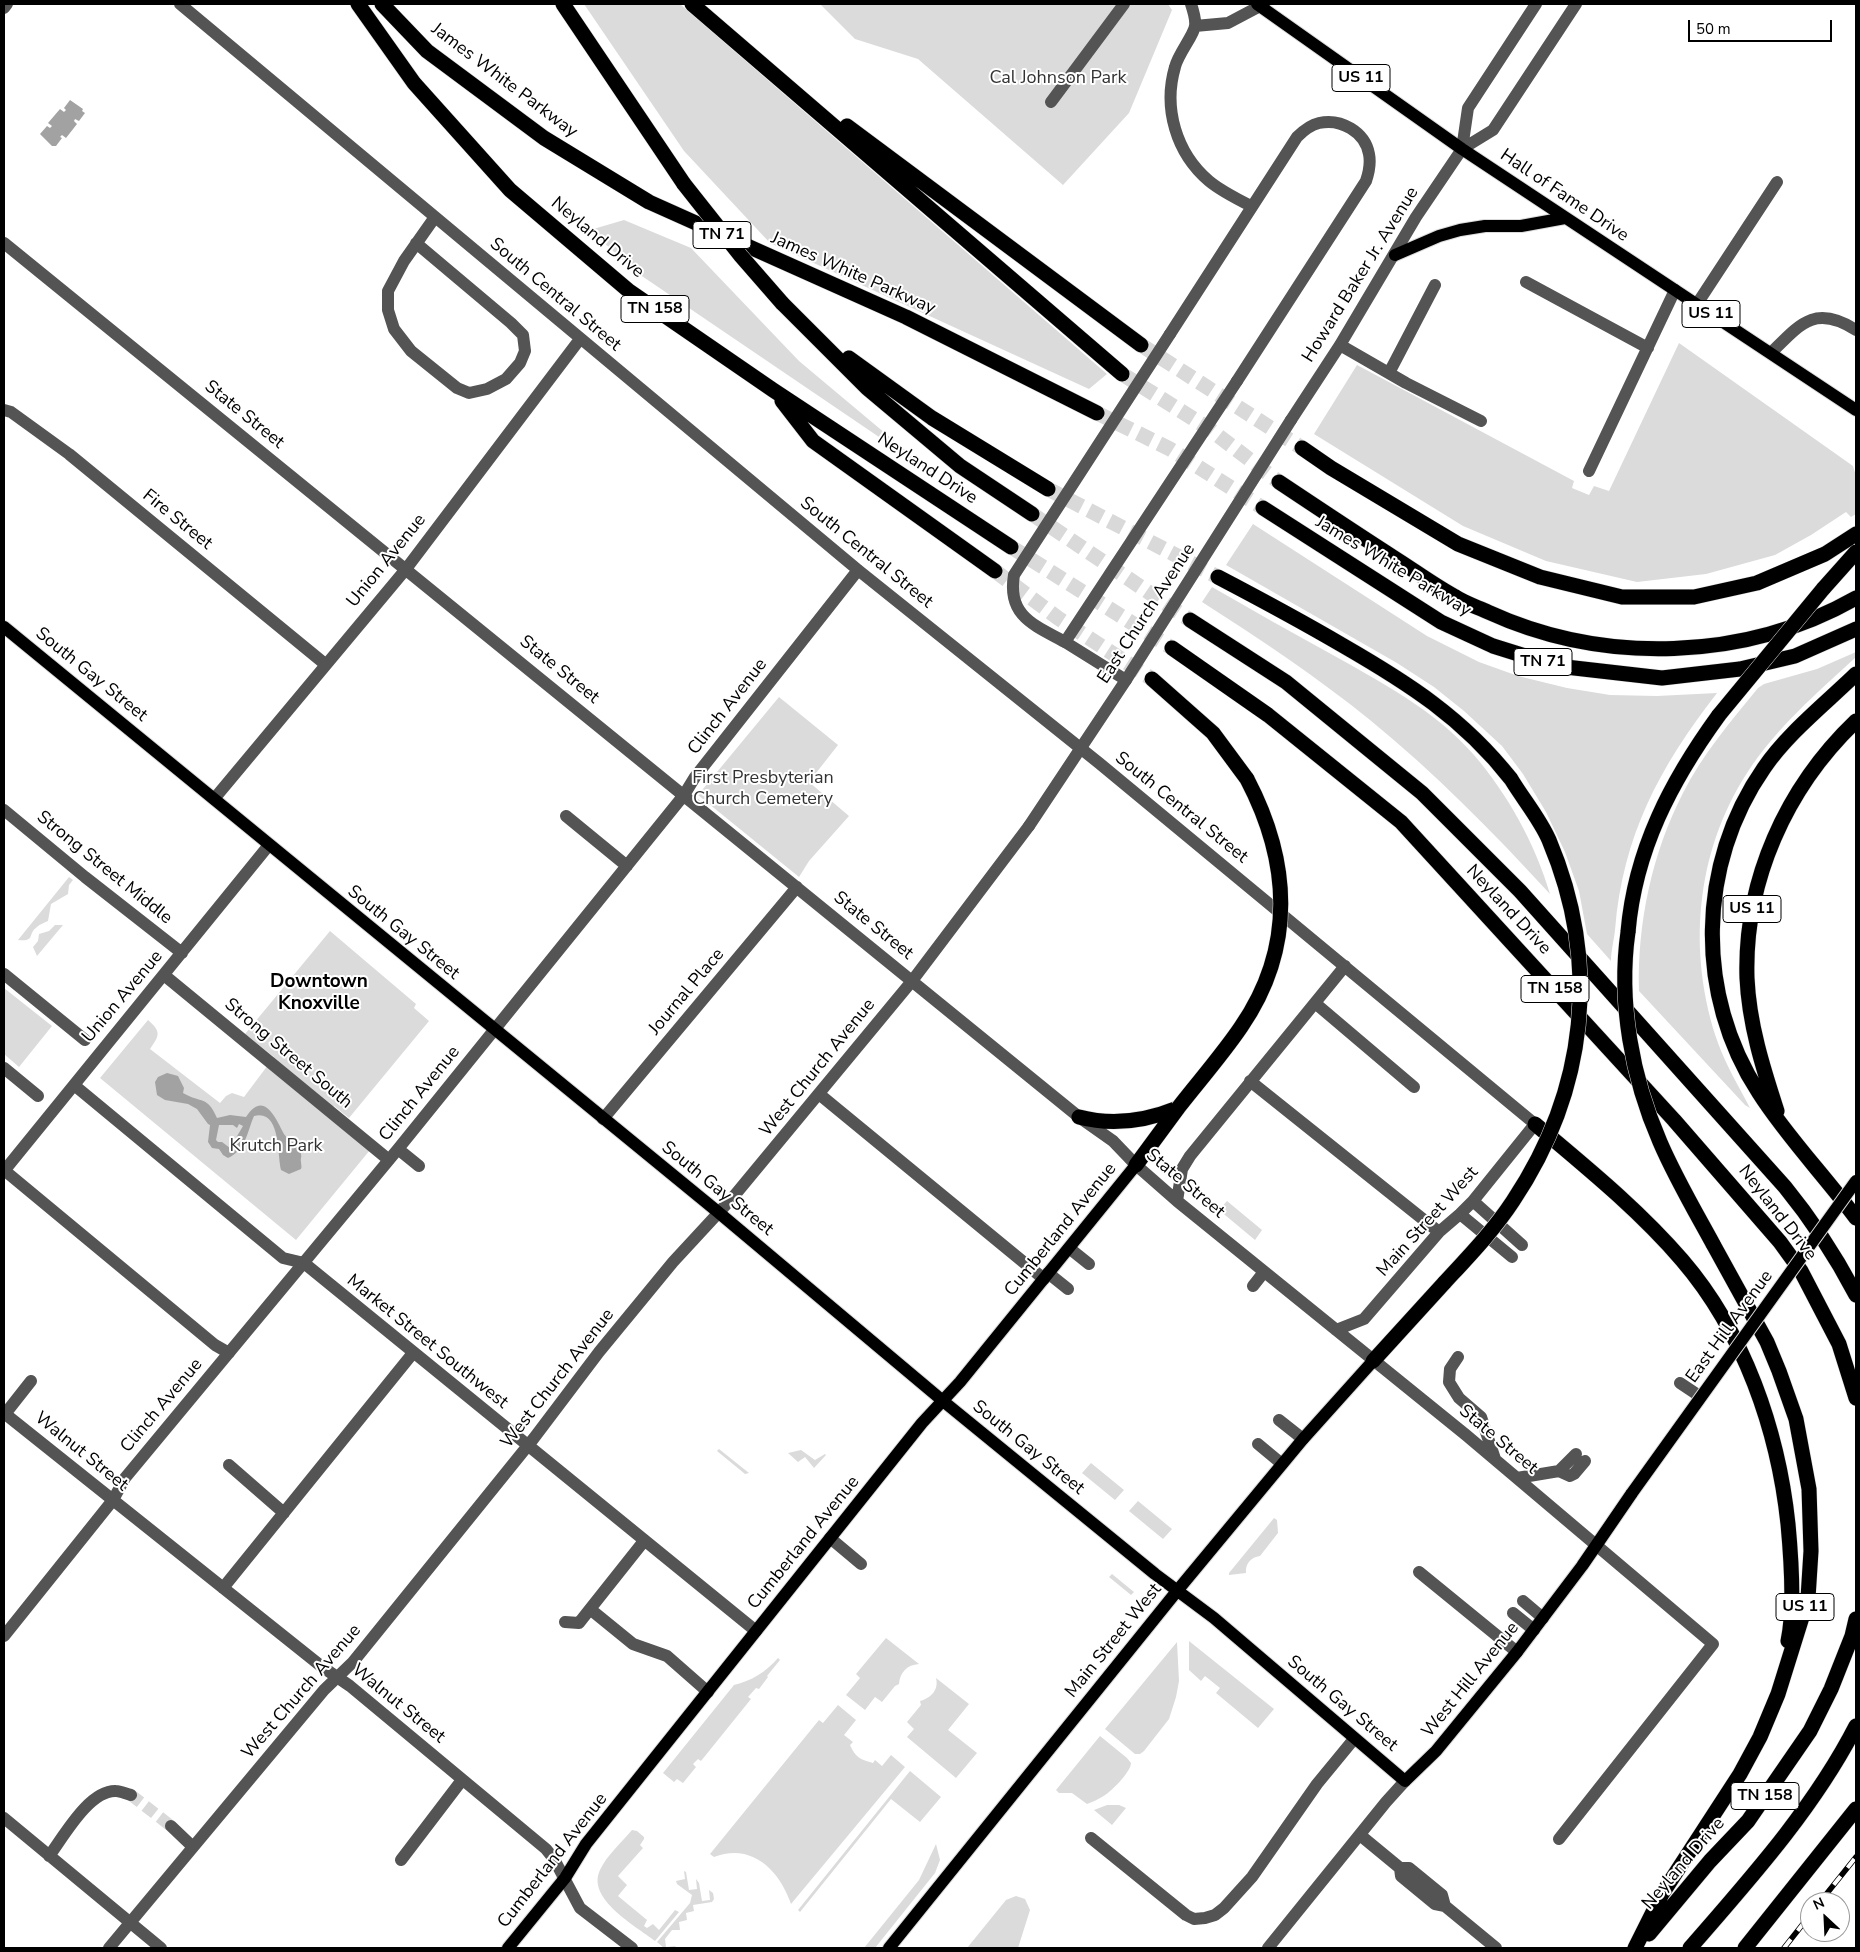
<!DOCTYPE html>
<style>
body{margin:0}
#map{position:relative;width:1860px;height:1952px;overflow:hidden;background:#fff;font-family:"Nunito Sans",sans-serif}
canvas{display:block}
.frame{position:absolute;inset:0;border:5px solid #000;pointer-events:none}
.north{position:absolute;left:1800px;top:1892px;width:50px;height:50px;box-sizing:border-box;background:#fff;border:1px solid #999;border-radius:50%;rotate:335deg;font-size:14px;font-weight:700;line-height:20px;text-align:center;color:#000}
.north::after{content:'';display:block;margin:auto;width:18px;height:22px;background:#000;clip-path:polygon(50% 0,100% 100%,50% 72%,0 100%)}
.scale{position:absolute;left:1688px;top:20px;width:144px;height:22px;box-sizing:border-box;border:2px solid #000;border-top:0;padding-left:6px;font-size:15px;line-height:18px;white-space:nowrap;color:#000;-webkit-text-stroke:4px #fff;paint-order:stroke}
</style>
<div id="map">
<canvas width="1860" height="1952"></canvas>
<div class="frame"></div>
<div class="north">N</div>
<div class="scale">50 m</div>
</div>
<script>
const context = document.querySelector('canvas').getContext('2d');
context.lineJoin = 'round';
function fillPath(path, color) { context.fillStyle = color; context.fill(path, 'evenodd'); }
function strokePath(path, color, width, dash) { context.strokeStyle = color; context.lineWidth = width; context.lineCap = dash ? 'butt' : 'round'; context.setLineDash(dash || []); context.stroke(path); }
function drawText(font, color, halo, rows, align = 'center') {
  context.font = font + ' "Nunito Sans",sans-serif'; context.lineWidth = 4; context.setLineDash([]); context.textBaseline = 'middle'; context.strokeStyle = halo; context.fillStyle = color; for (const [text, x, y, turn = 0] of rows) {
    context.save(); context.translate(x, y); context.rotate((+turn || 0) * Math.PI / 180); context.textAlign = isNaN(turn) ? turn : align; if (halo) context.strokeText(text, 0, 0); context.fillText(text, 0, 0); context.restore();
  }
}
const green = new Path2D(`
 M584,4H680L1107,374L1089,389L770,243L684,151Z
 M820,4H1168L1172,10L1129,113L1063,185L918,59L855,39Z
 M624,220L691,248L799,361L935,475L636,272L590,230Z
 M1679,343L1853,466L1856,476V514L1851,517L1846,512L1811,535L1775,555L1706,574L1637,582L1546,561L1463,526L1314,434L1357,365L1574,481L1572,488L1589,495L1594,486L1609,491Z
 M1253,524L1427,636L1479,662L1518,676L1567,688L1610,695L1657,696L1717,693C1659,768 1623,835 1615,930C1614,940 1611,951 1611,961L1587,934L1579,891L1565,852L1546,812L1523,774L1502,746L1464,711L1434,687L1397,663L1226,565Z
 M1212,587C1252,610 1291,632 1331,654C1381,682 1436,711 1474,755C1508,795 1535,843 1550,894C1493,832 1435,773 1370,720C1317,677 1260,639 1202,602Z
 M1856,652V657C1817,693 1776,728 1747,773C1695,853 1687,954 1718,1043C1726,1065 1739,1087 1750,1108L1745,1105L1639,991C1637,924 1652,853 1683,793C1702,755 1731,721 1758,688L1764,684L1817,669Z
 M779,697L838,745L809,782L849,816L809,861L799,877L698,795Z
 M69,877L73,880L69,885L68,894L51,904L48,921C44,923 40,924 37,927C27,934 36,942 18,940Z
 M55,925H63L37,956L33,947L38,941L39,934L49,931Z
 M330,931L416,1004L414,1008L429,1021L349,1118L334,1106L326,1115L370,1150L296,1240L100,1078L148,1020C162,1032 159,1036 150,1049L220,1103L226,1096L232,1093L244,1097L274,1057L245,1034Z
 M4,988L52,1026L19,1067L4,1054Z
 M1227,1201L1262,1230L1255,1240L1219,1210Z
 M719,1449L749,1473L745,1474L717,1451Z
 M801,1450L815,1460L825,1454L826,1455L814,1468L805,1457L798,1462L788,1453Z
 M1091,1463L1124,1490L1115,1500L1082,1473Z
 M1138,1501L1172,1529L1163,1539L1129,1511Z
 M1274,1518L1277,1520L1278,1533L1260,1556C1251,1557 1245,1564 1246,1573L1229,1575V1573Z
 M1112,1574L1134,1592L1131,1595L1109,1577Z
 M886,1638L919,1664C907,1665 900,1672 899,1684L895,1686L882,1702L875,1697L865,1710L846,1695L860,1678L856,1674Z
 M1189,1641L1274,1709L1258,1728L1216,1693L1220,1688L1205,1676L1201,1681L1189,1670Z
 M1177,1642L1179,1681L1176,1697L1169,1719L1144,1751L1140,1754H1135L1105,1729Z
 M778,1658L780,1660L767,1676L768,1677L759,1689L756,1688L748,1697L751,1699L701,1761L698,1759L693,1764L696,1767L683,1783L677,1779L674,1782L663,1773L734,1685C751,1681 766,1672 778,1658Z
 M936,1678L969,1704L948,1730L977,1753L956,1778L907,1737L914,1729L907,1722L921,1705L920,1701C931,1698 939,1690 936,1678Z
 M838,1705L856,1720L844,1735L853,1742L850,1745C855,1757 861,1760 873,1763L875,1760L882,1766L891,1755L905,1767L791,1904C780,1871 752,1842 714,1857L710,1854L819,1720L823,1723Z
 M1100,1736L1127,1758L1131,1763C1131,1772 1110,1793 1102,1797C1097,1800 1092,1802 1087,1804L1072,1793H1059L1056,1790Z
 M910,1771L941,1797L920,1822L891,1799L800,1912L798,1910Z
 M1107,1805H1119L1126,1808L1112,1825L1094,1810Z
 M632,1830L637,1831L644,1837V1839L640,1845L643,1848L618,1876L627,1885L618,1896L647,1920L644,1926L647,1928L653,1924L659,1930L675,1910L679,1912L655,1941C636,1926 586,1899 600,1870C607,1855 622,1842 632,1830Z
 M936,1844L940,1860L935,1873L875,1948H864L919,1880Z
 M684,1871L686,1872L689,1890L697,1889L696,1879L699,1883L702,1901L710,1900L709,1890L713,1893L714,1899L712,1902L693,1905L694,1911L686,1913L687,1920L679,1922L680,1930H672L665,1939L666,1947L676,1946L674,1948H664L657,1942L690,1903L692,1895L677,1884L676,1881L685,1879Z
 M1016,1896L1025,1899L1030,1910L1018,1948H967L1006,1900Z`);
const water = new Path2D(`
 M70,100L83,109L82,111L85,113L79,121L75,119L74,121L77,124L66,138L62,135L60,137L62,138L56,146H52L40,134L47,126L50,128L52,126L48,123L60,109L64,112L66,110L64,108Z
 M167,1073L178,1076L184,1088L183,1093C202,1104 207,1095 217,1118L230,1115L246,1117C264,1089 276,1119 284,1134C289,1142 300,1144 301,1154C302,1157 300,1159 301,1162C301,1164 302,1167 301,1169L289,1174L281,1170C277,1154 281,1109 254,1116C247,1132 246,1150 228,1158L223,1155L219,1149L212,1148L208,1142L210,1125L208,1124L197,1109L188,1104L165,1100L157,1095L155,1082L158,1077ZM239,1124L243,1126L230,1148L222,1142H218L216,1140L219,1125H233L237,1128Z`);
const minorTunnel = new Path2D(`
 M131,1795L171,1826`);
const highwayTunnel = new Path2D(`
 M1141,345L1302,448
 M1122,374L1208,428L1279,482
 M1097,413L1170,449L1263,508
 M1048,489L1218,577
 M1032,514L1190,620
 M1011,547L1172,648
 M995,571L1058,618L1152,679`);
const minor = new Path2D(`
 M180,4L858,570L1099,763L1535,1124L1473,1201L1460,1214L1439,1232L1364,1319L1336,1330
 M1191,4C1193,10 1196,20 1195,26C1194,35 1178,54 1175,67C1163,108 1176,153 1209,181C1221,191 1237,199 1251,206
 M4,8L7,4
 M1195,26L1228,23L1264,4
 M1051,102L1124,4
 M1462,149L1493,130L1576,4
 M4,243L1079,1117L1113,1141L1136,1165L1177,1201L1466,1435L1713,1644L1559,1839
 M416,243L511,323L523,335L525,351L520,363L506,379L487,389L469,393L457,388L411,351L394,329L388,310V291L404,261L435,217
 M1526,282L1648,348
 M1697,304L1777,182
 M1170,334L1297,137C1303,131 1310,125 1319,123C1341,118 1365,132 1369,154C1371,164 1369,172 1366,181L1237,381
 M1340,345L1406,383L1481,421
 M1771,353C1800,324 1815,304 1856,330
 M1389,373L1435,285
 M4,410L11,412L69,454L325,664
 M1291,420L1340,345L1416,217L1462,149L1468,108L1536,4
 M1589,471L1675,290
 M1065,642L1126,680
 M214,799L406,569L580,339
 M4,810L85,877L182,953
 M566,816L627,866
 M4,974L85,1040
 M164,975L389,1160
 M1315,1003L1414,1087
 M4,1068L38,1096
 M1250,1081L1439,1232
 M74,1085L283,1258L304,1263L756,1631
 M819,1094L1044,1279
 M603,1119L797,887
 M398,1149L419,1166
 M4,1170L215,1345L229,1353
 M4,1171L269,845
 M1177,1201L1182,1169L1190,1156L1345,966
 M1473,1201L1522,1245
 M1460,1214L1512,1257
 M1069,1248L1089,1264
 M1048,1273L1068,1289
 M1253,1286L1264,1272
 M1458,1357L1450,1369L1449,1382L1459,1398L1481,1417L1495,1459
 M1680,1383L1701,1397
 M4,1413L321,1666L350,1686L546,1849L554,1859L580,1908L632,1948
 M5,1414L31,1381
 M1279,1420L1303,1439
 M1258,1444L1282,1464
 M229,1465L284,1513
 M1559,1471L1570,1476L1574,1474L1585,1461
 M1517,1478L1559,1471L1576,1454
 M830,1538L861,1564
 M644,1541L590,1609L633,1644L667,1656L708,1692
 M1419,1572L1517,1652
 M223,1588L413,1353
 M1523,1601L1543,1618
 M1513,1613L1534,1630
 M565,1622L579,1623L590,1609
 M4,1636L113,1500L125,1478L398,1149L684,795L695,777L858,570
 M4,1818L161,1948
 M171,1826L193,1847
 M1360,1835L1400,1868H1409L1442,1895L1445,1906
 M1091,1838L1186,1915L1194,1919L1205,1918L1215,1915L1224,1908L1252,1877L1317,1784L1354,1739
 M49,1856C64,1836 89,1790 116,1791C121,1791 126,1794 131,1795
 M401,1860L462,1780
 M1400,1868L1401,1876L1435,1904L1445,1906L1496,1948
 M109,1948L324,1690L353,1662L534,1438L599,1352L673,1262L734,1196L912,981L1029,826
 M1268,1948L1386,1802L1405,1781`);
const major = new Path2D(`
 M1257,4L1462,149L1856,410
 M1395,255L1439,236L1460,230L1485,226H1521L1565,218
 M4,627L718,1212L943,1401L1155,1574L1214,1618L1405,1781L1436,1751L1517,1652L1582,1566L1632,1493
 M508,1948L565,1878L586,1844L922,1423L960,1382L1136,1165
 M889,1948L1177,1591L1303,1439L1373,1361`);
const highway = new Path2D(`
 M358,4L414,83L510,190L629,291L773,390L1011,547
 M382,4L427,51L544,138L649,202L906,317L1097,413
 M563,4L684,184
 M692,4L1122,374
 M847,126L1141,345
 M782,303L867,388L960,466L1032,514
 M849,358L932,418L1048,489
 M782,401L813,441L995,571
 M1302,448L1331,468L1458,544L1540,577L1622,597H1694L1757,583L1825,554L1856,534
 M1279,482C1318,508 1357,534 1396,559C1415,571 1434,585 1454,596C1464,603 1477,607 1488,612C1604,665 1745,661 1856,598
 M1263,508L1441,622L1493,646L1557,666L1662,678L1740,669L1795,656L1856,629
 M1218,577C1260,599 1301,621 1342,645C1408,683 1463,718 1511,779
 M1823,589L1856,552
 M1190,620L1286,682L1422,793L1520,891L1785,1187C1812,1220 1836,1257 1856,1295
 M1172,648L1268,715L1401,822L1674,1120L1780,1242L1801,1271L1839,1344L1856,1398
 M1856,674C1825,704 1788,733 1764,768C1697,864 1695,995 1759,1093C1787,1137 1825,1176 1856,1218
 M1152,679L1213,733L1247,779
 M1628,932C1635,850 1671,781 1719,715
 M1777,1111C1763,1068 1749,1024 1747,978C1744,881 1786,788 1856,721
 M1079,1117C1113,1126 1146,1121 1178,1108
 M1535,1124C1586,1167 1638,1209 1682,1260C1744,1332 1778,1430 1788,1524C1791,1556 1795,1609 1788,1641
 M1136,1165L1178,1108
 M1373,1361L1445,1282
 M1649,1934L1710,1861L1748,1821L1810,1731L1831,1689L1852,1636L1856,1619
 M1635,1948L1662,1894L1740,1774L1760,1737L1778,1694L1808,1598L1811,1551L1809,1489L1796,1419L1779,1371L1767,1342L1713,1244
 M1690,1948C1750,1879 1814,1808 1856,1726
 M1745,1948L1856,1809`);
const rail = new Path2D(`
 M1820,1902L1856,1857
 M1784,1948L1810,1915`);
const minorBridge = new Path2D(`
 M1170,334L1014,575C1007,616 1034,625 1065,642L1237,381
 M1029,826L1126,680L1291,420`);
const majorBridge = new Path2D(`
 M1632,1493L1856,1181`);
const highwayBridge = new Path2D(`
 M684,184L741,256L782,303
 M1719,715L1823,589
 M1628,932C1618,1002 1632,1078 1660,1142C1675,1177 1695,1211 1713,1244
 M1178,1108C1199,1081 1222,1055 1241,1027C1296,947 1290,861 1247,779
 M1445,1282C1469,1256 1494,1230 1513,1201C1587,1090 1601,963 1549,840C1540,819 1523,799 1511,779`);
const shields = [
 [1361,78,58],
 [722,235,58],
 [655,309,68],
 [1711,314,58],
 [1543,662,58],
 [1752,909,58],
 [1555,989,68],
 [1805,1607,58],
 [1765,1796,68]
];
const shieldNames = [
 ["US 11",1361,78],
 ["TN 71",722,235],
 ["TN 158",655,309],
 ["US 11",1711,314],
 ["TN 71",1543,662],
 ["US 11",1752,909],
 ["TN 158",1555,989],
 ["US 11",1805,1607],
 ["TN 158",1765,1796]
];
const parkNames = [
 ["Cal Johnson Park",1058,79],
 ["First Presbyterian",763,779],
 ["Church Cemetery",763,800],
 ["Krutch Park",276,1147]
];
const streetNames = [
 ["James White Parkway",504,81,37],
 ["Hall of Fame Drive",1564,196,34],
 ["Neyland Drive",597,238,40],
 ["James White Parkway",853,274,24],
 ["Howard Baker Jr. Avenue",1361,275,-58],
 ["South Central Street",555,295,40],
 ["State Street",244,415,39],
 ["Neyland Drive",927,469,33],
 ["Fire Street",177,520,39],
 ["South Central Street",866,553,39],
 ["Union Avenue",387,561,-51],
 ["James White Parkway",1393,567,31],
 ["East Church Avenue",1147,614,-57],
 ["State Street",559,670,39],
 ["South Gay Street",91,675,39],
 ["Clinch Avenue",728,707,-52],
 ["South Central Street",1181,808,39],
 ["Strong Street Middle",104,868,39],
 ["Neyland Drive",1508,910,47],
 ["State Street",873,926,39],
 ["South Gay Street",403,933,39],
 ["Journal Place",687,992,-50],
 ["Union Avenue",123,997,-50],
 ["Strong Street South",288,1054,40],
 ["West Church Avenue",818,1068,-51],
 ["Clinch Avenue",420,1094,-51],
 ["State Street",1185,1184,40],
 ["South Gay Street",717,1189,39],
 ["Neyland Drive",1777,1213,52],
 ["Main Street West",1428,1222,-48],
 ["Cumberland Avenue",1061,1230,-51],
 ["East Hill Avenue",1730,1327,-54],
 ["Market Street Southwest",427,1342,39],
 ["West Church Avenue",558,1379,-52],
 ["Clinch Avenue",162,1406,-50],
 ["State Street",1498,1440,40],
 ["South Gay Street",1028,1448,39],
 ["Walnut Street",81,1452,39],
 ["Cumberland Avenue",804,1543,-51],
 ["Main Street West",1114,1641,-51],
 ["West Hill Avenue",1471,1680,-51],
 ["West Church Avenue",302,1692,-49],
 ["Walnut Street",398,1704,39],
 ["South Gay Street",1342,1704,40],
 ["Cumberland Avenue",553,1861,-52],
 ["Neyland Drive",1684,1864,-49]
];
const neighbourhoodNames = [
 ["Downtown",319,982],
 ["Knoxville",319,1004]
];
fillPath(green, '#dbdbdb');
fillPath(water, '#a2a2a2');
strokePath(minorTunnel, '#d9d9d9', 12, [12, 6]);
strokePath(highwayTunnel, '#d9d9d9', 15, [15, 8]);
strokePath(major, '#dbdbdb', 14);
strokePath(highway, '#dbdbdb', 16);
strokePath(minor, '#545454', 12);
strokePath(major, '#000', 12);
strokePath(highway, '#000', 15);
strokePath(rail, '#000', 5.5);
strokePath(rail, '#fff', 4, [11]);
strokePath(majorBridge, '#dbdbdb', 14, []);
strokePath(highwayBridge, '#dbdbdb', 16, []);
strokePath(minorBridge, '#545454', 12);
strokePath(majorBridge, '#000', 12);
strokePath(highwayBridge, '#000', 15);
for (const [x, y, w] of shields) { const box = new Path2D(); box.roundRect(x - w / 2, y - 13.5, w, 27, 4); context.fillStyle = '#fff'; context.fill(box); strokePath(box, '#000', 1); }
drawText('bold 16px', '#000', null, shieldNames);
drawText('18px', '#323232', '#fff', parkNames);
drawText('18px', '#000', '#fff', streetNames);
drawText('bold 19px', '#000', '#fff', neighbourhoodNames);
</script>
